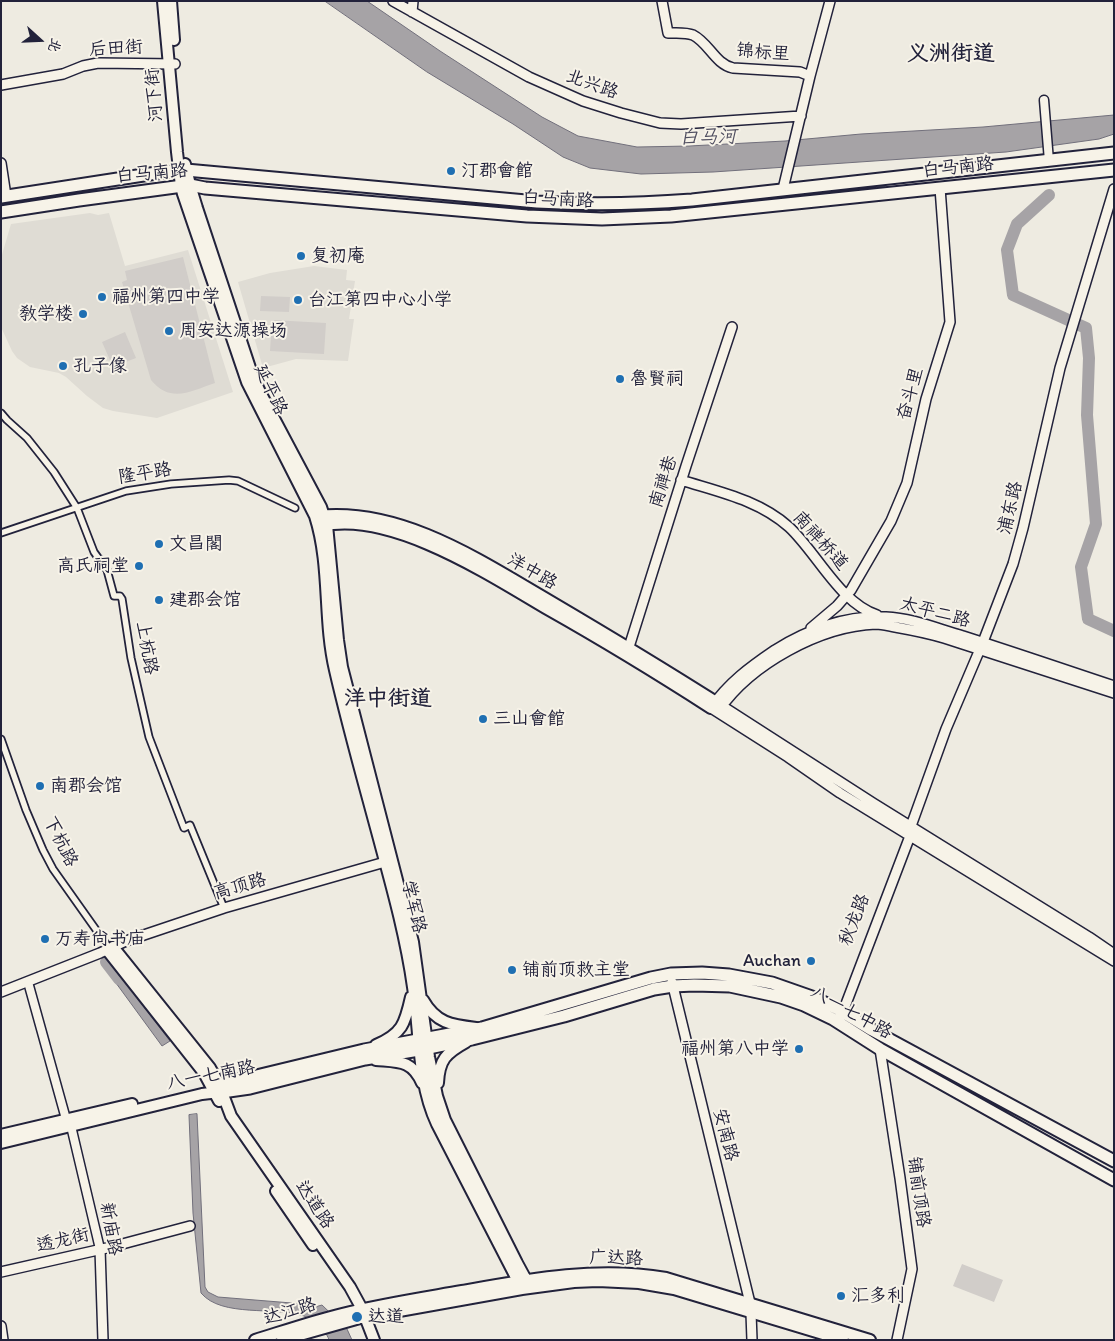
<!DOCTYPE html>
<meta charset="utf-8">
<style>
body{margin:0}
#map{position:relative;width:1115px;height:1341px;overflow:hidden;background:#eeebe1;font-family:Itim,"LXGW WenKai TC",sans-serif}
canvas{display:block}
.frame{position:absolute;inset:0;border:2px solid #22223b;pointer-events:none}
.north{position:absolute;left:15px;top:15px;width:50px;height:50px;-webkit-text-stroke:4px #f7f3e8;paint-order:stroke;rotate:110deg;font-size:14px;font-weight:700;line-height:20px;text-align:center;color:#22223b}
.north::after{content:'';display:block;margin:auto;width:18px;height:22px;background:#22223b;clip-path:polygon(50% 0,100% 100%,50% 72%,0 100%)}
</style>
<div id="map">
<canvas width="1115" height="1341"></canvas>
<div class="frame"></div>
<div class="north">北</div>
</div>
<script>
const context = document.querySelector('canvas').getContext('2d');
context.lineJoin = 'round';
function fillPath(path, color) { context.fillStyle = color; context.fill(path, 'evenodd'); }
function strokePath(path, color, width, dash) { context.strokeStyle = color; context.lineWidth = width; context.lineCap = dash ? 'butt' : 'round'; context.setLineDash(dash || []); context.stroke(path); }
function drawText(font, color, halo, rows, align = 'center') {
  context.font = font + ' Itim,"LXGW WenKai TC",sans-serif'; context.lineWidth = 4; context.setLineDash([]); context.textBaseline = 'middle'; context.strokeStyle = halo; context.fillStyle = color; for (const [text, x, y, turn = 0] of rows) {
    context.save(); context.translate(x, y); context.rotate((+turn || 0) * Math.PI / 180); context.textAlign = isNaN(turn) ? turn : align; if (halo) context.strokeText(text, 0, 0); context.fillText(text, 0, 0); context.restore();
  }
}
const built = new Path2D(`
 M90,213L98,215L109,213L125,266L188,250L233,392L157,418L113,411L103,408L87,396L66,377L59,373L30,367L17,358L12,351L1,327V258L11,224Z
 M314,266L347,270L346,280L355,281L349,319H354L348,361L296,359L263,368L238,282L270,273Z`);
const green = new Path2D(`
 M183,257L215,383C191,391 171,404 151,380L122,282L127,280L125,271Z
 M261,296L290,297L289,312L260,311Z
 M272,320L326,323L324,354L270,351Z
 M125,332L136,358L113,367L102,342Z
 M962,1264L1003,1280L994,1302L953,1286Z`);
const water = new Path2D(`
 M325,1H367L440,51L542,117L578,136L637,147L689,146L785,141L861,134L983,127L1114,115V134L1099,139L1006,152L713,172L641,174L590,168L563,157L513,124L427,72Z
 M111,964L170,1041L162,1046L105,968Z
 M197,1114L205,1287L208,1292L218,1297L304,1304L315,1307L322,1305L347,1329L352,1340H329C327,1333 322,1330 317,1325C313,1322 309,1318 304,1316C275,1306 222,1318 201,1293L193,1213L189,1115Z`);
const river = new Path2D(`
 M1049,195L1017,224L1007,250L1013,295L1086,328L1089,358L1087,415L1096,524L1081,567L1088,619L1114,631
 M106,962L119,979`);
const pedestrian = new Path2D(`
 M1,413L7,420L27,438L54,472L77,508L94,552L107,570L114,596H120L122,599L131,658L149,737L184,828L190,825L224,908
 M1,533L126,491L171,484L229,480L238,481L295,508
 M1,739L26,810L43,850L53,869L109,948`);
const minor = new Path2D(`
 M1044,100L1049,161
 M28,982L66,1119
 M71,1126L100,1249`);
const tertiary = new Path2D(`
 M393,1L529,77L583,101L621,113L660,123L681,124L801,116
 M662,1L668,33C676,33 686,32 693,35C709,43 715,64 733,68L800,72L810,76
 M412,12L413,1
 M1,85L63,74L83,66L98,63L175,64
 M1,163L6,196
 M783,189L810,76L830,1
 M681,480C719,492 759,500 789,527C817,553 840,603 877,615
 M811,628L837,606L851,590L891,521L907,483L926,399L950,322L940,188
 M629,647L686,466L732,327
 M1114,686C1063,669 1013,652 963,636C938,629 912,618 886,617C845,615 809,629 775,650C750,667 728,683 711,708L788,757L840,793L1114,961
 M716,702L873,803L1089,937L1114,954
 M719,710C751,664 820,626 876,624C882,624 889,626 895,627C912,630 928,633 944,638L1114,693
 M672,982L750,1303L751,1313L752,1340
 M1,992L100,953L126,941L224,908L385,862
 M841,1017L910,836L911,826L915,815L946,729L983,642L1013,564L1023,528L1060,368L1114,189
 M880,1049L900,1178L912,1269L897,1340
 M100,1249L103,1340
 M1,1272L111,1247L190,1226
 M1,1326L3,1340`);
const secondary = new Path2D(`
 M163,1L177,152L181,186L183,194L247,382L315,516C331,566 323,620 335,670C348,727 364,783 379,839C392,887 406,937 413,987C420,1031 417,1082 437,1124L522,1289
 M171,1L174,40
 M185,164L190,185L197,208L253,377L260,392L321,507L327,525L338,640L342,667L413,942L429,1057L437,1096L445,1120L517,1263L530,1287
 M318,516C402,507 481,561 550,601C606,634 661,667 716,702
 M322,526C391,510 491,576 549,610C604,641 658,674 711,708
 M113,947L210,1068L219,1084L231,1116L350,1287L362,1309L374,1340
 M107,950L204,1073L219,1101
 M423,1000C436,1023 451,1025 476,1028
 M376,1045C402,1034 405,1024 411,997
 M376,1060C399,1062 412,1060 422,1083
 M438,1083C439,1060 446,1053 466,1042
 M1,1135L132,1104
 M1,1143L202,1094L219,1092
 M276,1191L313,1245
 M255,1340C284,1331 313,1321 342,1314C382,1304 422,1298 462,1291C529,1279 598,1266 666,1278L870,1340
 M282,1340L360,1318L522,1289L574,1282L598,1281L639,1283L674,1289L843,1340`);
const primary = new Path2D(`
 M1,197L163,172L186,170L537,202C589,205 640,204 692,200L1114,153
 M1,212L79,200L190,185L205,188L527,216L602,219L671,216L1114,170
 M219,1084L248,1078L364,1050L482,1028L651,978L671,974L702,973L729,975L772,983L812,997L838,1009L872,1030L1114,1161
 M222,1092L250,1088L365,1059L419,1050L472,1039L564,1016L654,989L673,986L694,985L730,986L781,997L804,1005L833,1019L880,1049L1114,1180`);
const markers = [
 [451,171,5,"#1f6fb2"],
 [301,256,5,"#1f6fb2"],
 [102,297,5,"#1f6fb2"],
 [298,300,5,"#1f6fb2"],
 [83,314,5,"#1f6fb2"],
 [169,331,5,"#1f6fb2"],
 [63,366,5,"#1f6fb2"],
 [620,379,5,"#1f6fb2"],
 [159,544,5,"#1f6fb2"],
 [139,566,5,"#1f6fb2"],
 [159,600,5,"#1f6fb2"],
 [483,719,5,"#1f6fb2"],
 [40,786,5,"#1f6fb2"],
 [45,939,5,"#1f6fb2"],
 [811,961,5,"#1f6fb2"],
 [512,970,5,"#1f6fb2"],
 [799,1049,5,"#1f6fb2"],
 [841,1296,5,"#1f6fb2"],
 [357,1317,6,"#1f6fb2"]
];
const streetNames = [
 ["后田街",116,49,-3],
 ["锦标里",763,53,5],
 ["北兴路",592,85,20],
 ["河下街",155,95,-95],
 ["白马南路",958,168,-6],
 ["白马南路",152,174,-5],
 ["白马南路",558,200,3],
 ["延平路",270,390,65],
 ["奋斗里",911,394,-74],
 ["隆平路",145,474,-9],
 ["南禅巷",664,482,-72],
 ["浦东路",1011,508,-77],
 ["南禅桥道",820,541,48],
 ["洋中路",532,572,30],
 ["太平二路",935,613,15],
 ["上杭路",146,648,80],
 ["下杭路",60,842,63],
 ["高顶路",240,887,-16],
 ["学军路",413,907,77],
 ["秋龙路",855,920,-69],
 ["八一七中路",851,1013,29],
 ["八一七南路",211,1076,-11],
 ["安南路",725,1135,76],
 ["铺前顶路",918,1192,82],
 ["达道路",314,1205,56],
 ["新庙路",110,1229,80],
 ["透龙街",63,1241,-13],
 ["广达路",616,1259,1],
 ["达江路",290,1312,-17]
];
const poiNames = [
 ["汀郡會館",461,171],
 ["复初庵",311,256],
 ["福州第四中学",112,297],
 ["台江第四中心小学",308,300],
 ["教学楼",73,314,"right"],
 ["周安达源操场",179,331],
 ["孔子像",73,366],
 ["魯賢祠",630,379],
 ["文昌閣",169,544],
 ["高氏祠堂",129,566,"right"],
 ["建郡会馆",169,600],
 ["三山會館",493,719],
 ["南郡会馆",50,786],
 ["万寿尚书庙",55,939],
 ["Auchan",801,961,"right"],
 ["铺前顶救主堂",522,970],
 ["福州第八中学",789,1049,"right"],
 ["汇多利",851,1296],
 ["达道",368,1317]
];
const waterNames = [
 ["白马河",708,138,-1]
];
const districtNames = [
 ["义洲街道",951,54],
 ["洋中街道",388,699]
];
fillPath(built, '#dfdcd4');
fillPath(green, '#d1cdc9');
fillPath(water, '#a6a3a6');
strokePath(water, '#716f7b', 1);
strokePath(river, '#a6a3a6', 12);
strokePath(pedestrian, '#22223b', 9);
strokePath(minor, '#22223b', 11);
strokePath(tertiary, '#22223b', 12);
strokePath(secondary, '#22223b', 14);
strokePath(primary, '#22223b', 15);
strokePath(pedestrian, '#f7f3e8', 5.5);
strokePath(minor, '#f7f3e8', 8);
strokePath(tertiary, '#f7f3e8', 9);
strokePath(secondary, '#f7f3e8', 10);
strokePath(primary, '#f7f3e8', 11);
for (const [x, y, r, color] of markers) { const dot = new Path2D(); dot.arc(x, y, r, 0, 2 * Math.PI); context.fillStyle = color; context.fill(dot); strokePath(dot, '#f7f3e8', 2); }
drawText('18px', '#22223b', '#f7f3e8', streetNames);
drawText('18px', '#22223b', '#f7f3e8', poiNames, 'left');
drawText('italic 19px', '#504f60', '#f7f3e8', waterNames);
drawText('bold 22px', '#22223b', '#f7f3e8', districtNames);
</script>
